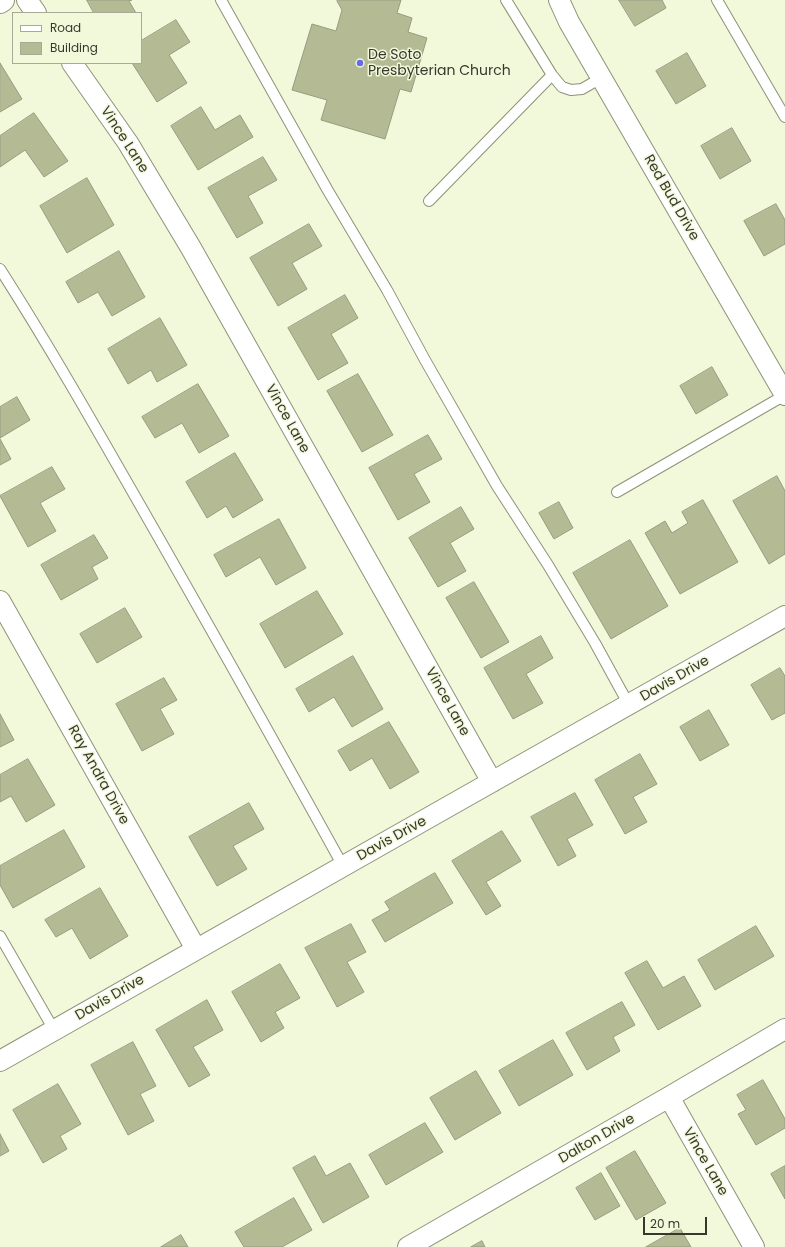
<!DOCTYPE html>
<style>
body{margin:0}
#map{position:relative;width:785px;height:1247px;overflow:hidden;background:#f2f8da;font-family:Poppins,sans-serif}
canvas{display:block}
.legend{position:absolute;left:12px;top:12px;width:130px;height:52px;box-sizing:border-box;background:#f2f8da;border:1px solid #a7ab95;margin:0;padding:5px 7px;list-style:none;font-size:12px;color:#36382d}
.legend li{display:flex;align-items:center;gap:8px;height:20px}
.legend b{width:20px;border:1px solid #a7ab95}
.scale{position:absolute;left:643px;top:1217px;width:64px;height:18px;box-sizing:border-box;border:2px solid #36382d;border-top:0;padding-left:5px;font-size:12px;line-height:14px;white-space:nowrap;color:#36382d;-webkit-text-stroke:3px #f2f8da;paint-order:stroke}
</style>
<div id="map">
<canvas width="785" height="1247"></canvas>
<ul class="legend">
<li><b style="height:5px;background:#fff"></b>Road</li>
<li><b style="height:11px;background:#b3ba94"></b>Building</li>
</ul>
<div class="scale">20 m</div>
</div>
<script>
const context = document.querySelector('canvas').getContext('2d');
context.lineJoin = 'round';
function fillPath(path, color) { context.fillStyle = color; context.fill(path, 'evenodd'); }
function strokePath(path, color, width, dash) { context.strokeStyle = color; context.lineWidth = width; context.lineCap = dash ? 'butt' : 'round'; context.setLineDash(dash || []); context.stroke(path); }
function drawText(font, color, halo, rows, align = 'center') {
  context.font = font + ' Poppins,sans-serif'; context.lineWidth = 3; context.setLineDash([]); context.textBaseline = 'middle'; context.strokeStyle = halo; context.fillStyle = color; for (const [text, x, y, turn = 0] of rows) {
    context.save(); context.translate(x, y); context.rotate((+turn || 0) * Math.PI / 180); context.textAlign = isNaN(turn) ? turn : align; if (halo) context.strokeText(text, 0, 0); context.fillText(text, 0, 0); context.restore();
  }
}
const building = new Path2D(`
 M87,0H132L129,1L136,13H94Z
 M339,0H401L397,13L412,18L408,32L427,38L411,92L400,89L385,139L321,120L327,100L292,90L312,24L336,31L342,10L337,1Z
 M619,0H662L666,8L635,26Z
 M176,20L190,42L169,55L187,83L157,102L132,63H141V41Z
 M687,53L706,86L676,104L656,71Z
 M0,63L22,99L0,112Z
 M201,107L215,130L240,115L253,137L198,170L171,126Z
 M34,113L68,161L44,177L25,150L0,167V136Z
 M732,128L751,161L720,179L701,146Z
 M263,157L277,180L248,196L263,223L237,238L208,188Z
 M87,178L114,225L67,253L40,206Z
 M776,204L785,220V244L764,256L744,221Z
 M309,224L322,246L292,263L307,289L278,306L250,258Z
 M119,251L145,297L112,316L98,292L78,303L66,282Z
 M345,295L358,318L331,334L348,363L318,380L288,328Z
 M160,318L187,365L157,382L151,370L128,384L108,349Z
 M712,367L728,395L696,414L680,386Z
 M358,374L393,435L362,452L327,391Z
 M198,384L229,436L199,453L182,423L155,438L142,417Z
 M17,397L30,420L0,438V407Z
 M428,435L442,459L414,474L430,502L398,520L369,468Z
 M0,439L11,459L0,465Z
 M235,453L263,500L233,518L226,506L207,518L186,482Z
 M52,467L65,489L40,503L56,531L28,547L0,496Z
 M777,476L785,491V554L769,564L733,501Z
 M703,500L738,562L680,594L645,533L665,521L672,533L688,523L682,512Z
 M559,502L573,528L554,539L539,513Z
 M461,507L474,529L450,543L466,571L438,587L409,538Z
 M279,519L306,568L276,585L260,557L226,577L214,555Z
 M94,535L108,558L92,567L98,579L61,600L41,565Z
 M630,540L668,606L611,639L573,573Z
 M474,582L509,642L481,658L446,598Z
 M317,591L343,634L285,668L260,624Z
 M125,608L142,637L97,663L80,634Z
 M541,636L553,658L526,674L543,703L513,719L484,668Z
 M353,656L383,709L352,727L334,697L309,712L296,689Z
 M780,668L785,676V713L772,720L751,685Z
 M164,678L177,700L160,709L174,734L142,751L116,704Z
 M709,710L729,745L700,761L680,727Z
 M0,714L14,740L0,747Z
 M389,722L419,772L390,789L372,758L350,771L338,751Z
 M640,754L657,784L633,797L647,822L625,834L595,780Z
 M28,759L55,805L26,822L11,796L0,802V775Z
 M575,793L593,825L567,839L576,856L558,866L531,817Z
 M249,803L264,829L233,846L247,869L217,886L189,837Z
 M64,830L85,867L13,908L0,885V866Z
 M502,831L521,861L486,882L501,906L486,915L452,861Z
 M435,873L453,903L385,942L372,920L390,910L385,902Z
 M100,888L128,936L90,959L72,928L56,937L45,920Z
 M351,924L366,952L347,962L364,992L337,1007L305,948Z
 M756,926L774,956L715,990L698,960Z
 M647,961L663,988L684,976L701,1006L658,1030L625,973Z
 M280,964L300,998L275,1012L284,1028L261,1042L232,992Z
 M207,1000L223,1030L193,1047L210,1075L189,1087L156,1030Z
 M622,1002L635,1025L613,1037L620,1051L587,1070L566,1033Z
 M553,1040L573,1075L519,1106L499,1071Z
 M133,1042L156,1086L140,1094L154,1121L128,1135L91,1065Z
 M476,1071L501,1113L455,1140L430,1098Z
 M763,1080L785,1119V1128L756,1145L738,1114L746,1110L737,1095Z
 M58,1084L81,1124L60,1136L67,1149L43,1163L13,1110Z
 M425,1123L443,1152L386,1185L369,1155Z
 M0,1134L9,1151L0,1156Z
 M635,1151L666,1203L636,1220L606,1168Z
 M315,1156L326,1176L350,1163L369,1197L323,1223L293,1168Z
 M785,1166V1199L771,1174Z
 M601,1173L620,1206L595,1220L576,1188Z
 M294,1198L312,1230L282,1247H244L235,1232Z
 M680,1228L691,1247H646Z
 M181,1235L188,1247H161Z
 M482,1241L485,1247H471Z`);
const service = new Path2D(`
 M221,0L327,189L387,290L425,360L497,486L548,565L595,643L629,705
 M506,0L552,75L562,87L571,90L582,89L601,78
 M717,0L785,117
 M429,201L552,75
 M0,269C48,344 92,421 136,498C206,620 275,743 343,866
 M617,492L785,395
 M0,936L54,1030`);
const minor = new Path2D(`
 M27,0L36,13
 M559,0L569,22L785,395
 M72,63L128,143L191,248L492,782
 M0,601L196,949
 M0,1061C260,911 524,765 785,616
 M669,1097L754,1247
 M408,1247L669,1097L785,1029`);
const secondary = new Path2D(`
 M0,2L3,0`);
const markers = [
 [360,63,4,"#656ce5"]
];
const poiNames = [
 ["De Soto",368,55],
 ["Presbyterian Church",368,71]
];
const streetNames = [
 ["Vince Lane",124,140,57],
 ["Red Bud Drive",671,198,60],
 ["Vince Lane",287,419,61],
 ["Davis Drive",675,679,-30],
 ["Vince Lane",447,702,61],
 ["Ray Andra Drive",98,775,61],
 ["Davis Drive",392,839,-29],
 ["Davis Drive",110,998,-30],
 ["Dalton Drive",597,1139,-30],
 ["Vince Lane",705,1162,60]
];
fillPath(building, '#b3ba94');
strokePath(building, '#979c81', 1);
strokePath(service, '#8d9278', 12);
strokePath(minor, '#8d9278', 22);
strokePath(secondary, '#8d9278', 24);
strokePath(service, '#fff', 10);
strokePath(minor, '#fff', 20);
strokePath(secondary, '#fff', 22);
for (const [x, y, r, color] of markers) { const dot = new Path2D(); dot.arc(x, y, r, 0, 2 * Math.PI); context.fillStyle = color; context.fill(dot); strokePath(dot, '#f2f8da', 1.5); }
drawText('14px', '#36382d', '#f2f8da', poiNames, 'left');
drawText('14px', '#36382d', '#f2f8da', streetNames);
</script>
